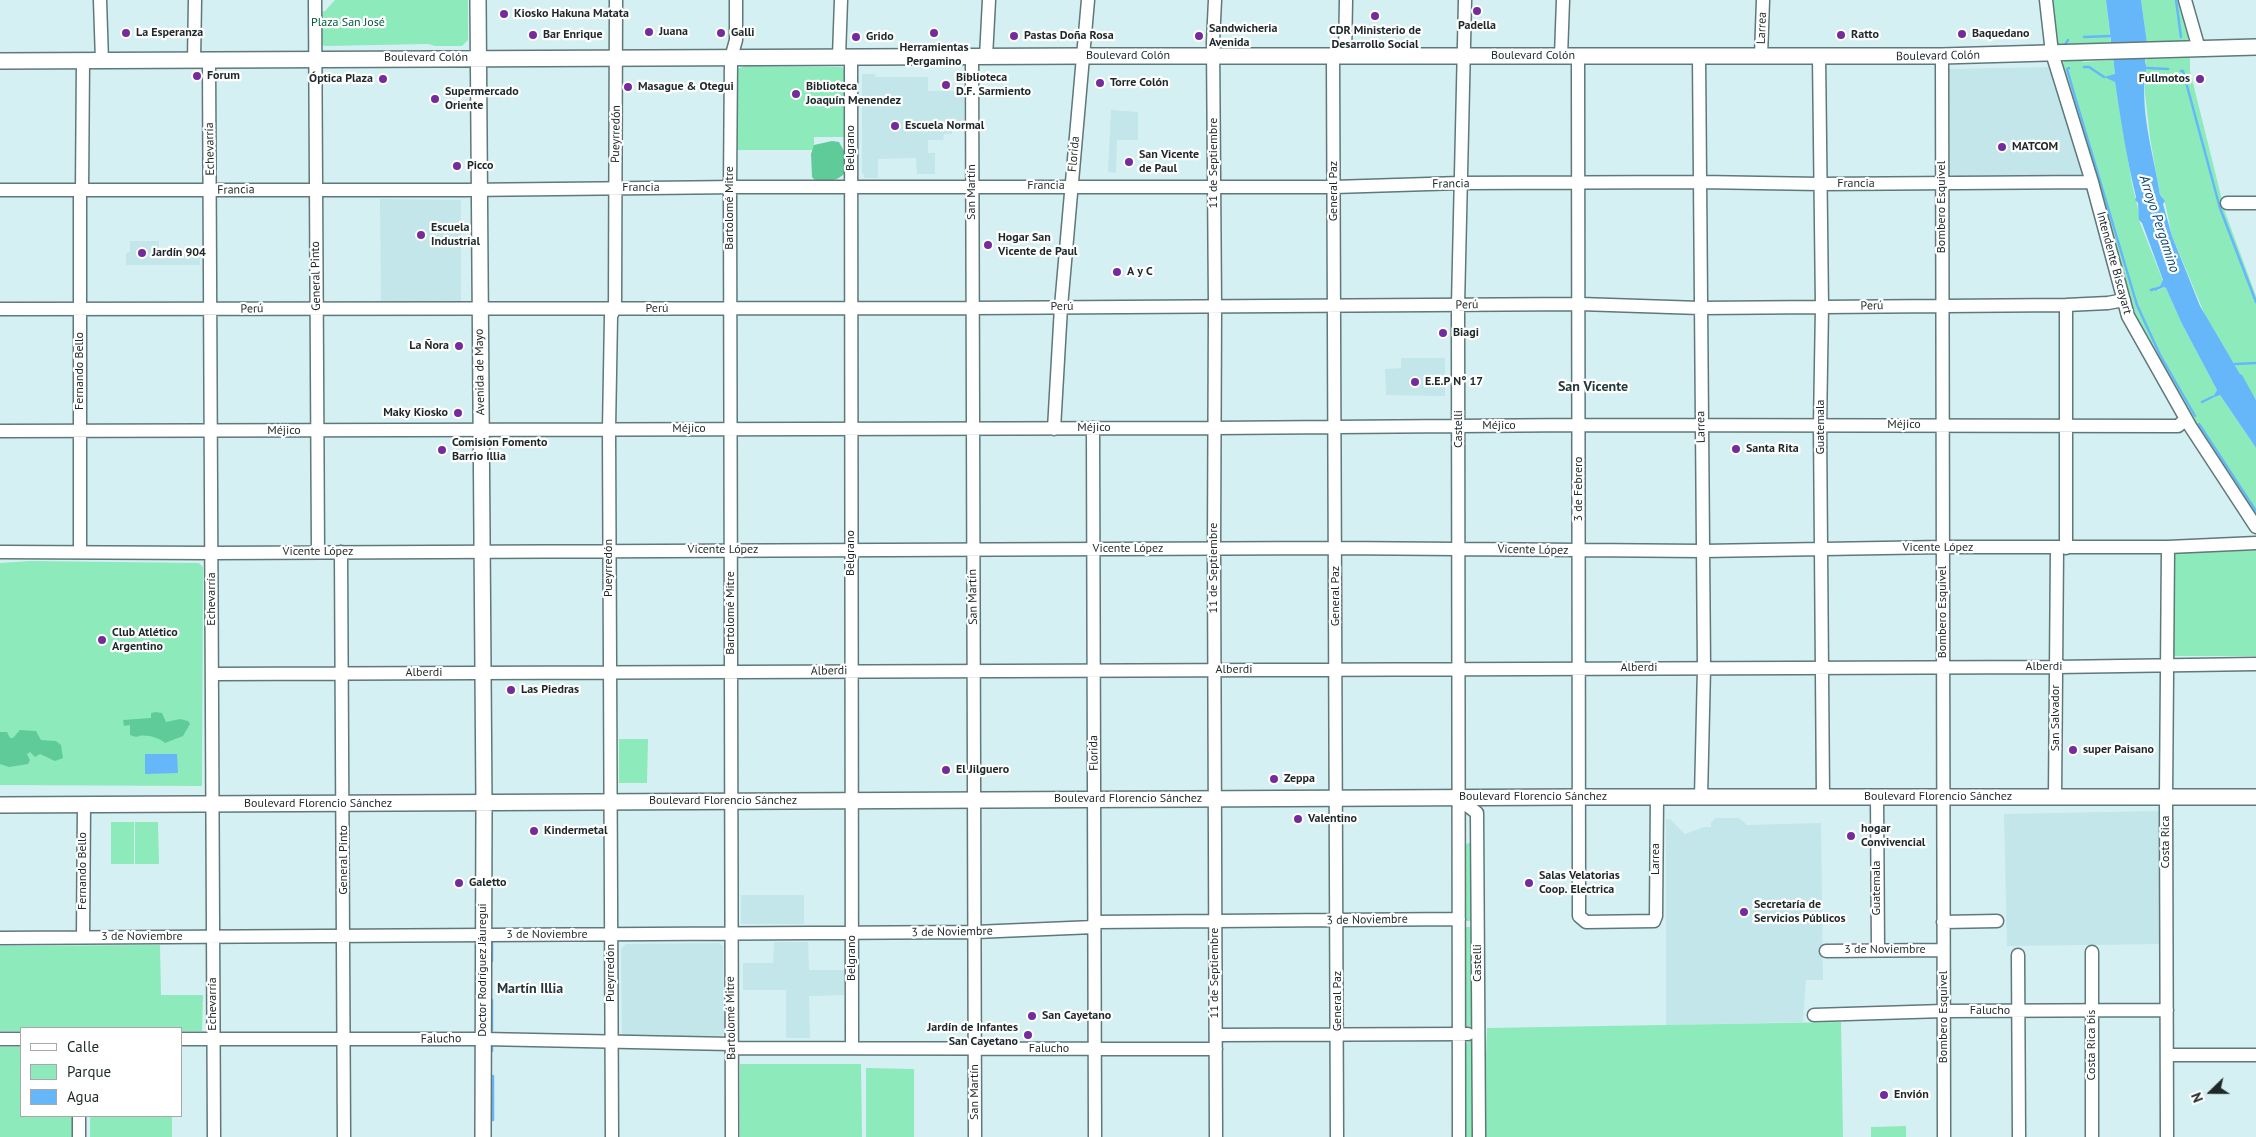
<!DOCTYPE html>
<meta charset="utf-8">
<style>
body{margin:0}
#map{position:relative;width:2256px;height:1137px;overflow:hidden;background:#d5f0f2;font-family:"PT Sans",sans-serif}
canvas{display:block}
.legend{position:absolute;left:20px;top:1027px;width:162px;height:90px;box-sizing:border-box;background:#fff;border:1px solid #a5a9a9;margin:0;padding:6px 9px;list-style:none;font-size:15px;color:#1e2829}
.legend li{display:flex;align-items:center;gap:10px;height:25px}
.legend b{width:25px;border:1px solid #a5a9a9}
.north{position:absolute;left:2186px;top:1067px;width:50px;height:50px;-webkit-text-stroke:4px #fff;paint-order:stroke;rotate:248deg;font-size:14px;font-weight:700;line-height:20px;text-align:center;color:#1e2829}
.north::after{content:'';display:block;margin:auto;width:18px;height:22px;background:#1e2829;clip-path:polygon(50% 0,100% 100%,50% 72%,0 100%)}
</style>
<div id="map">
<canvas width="2256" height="1137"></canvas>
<ul class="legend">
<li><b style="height:6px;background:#fff"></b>Calle</li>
<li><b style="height:14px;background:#8deabb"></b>Parque</li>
<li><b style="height:14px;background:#66b7fa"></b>Agua</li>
</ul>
<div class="north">N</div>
</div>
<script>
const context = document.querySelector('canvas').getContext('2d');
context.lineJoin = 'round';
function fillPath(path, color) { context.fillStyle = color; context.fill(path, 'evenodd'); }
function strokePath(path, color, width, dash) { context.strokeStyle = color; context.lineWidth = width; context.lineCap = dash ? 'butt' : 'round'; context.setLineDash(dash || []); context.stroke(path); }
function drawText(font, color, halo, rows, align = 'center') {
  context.font = font + ' "PT Sans",sans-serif'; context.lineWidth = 4.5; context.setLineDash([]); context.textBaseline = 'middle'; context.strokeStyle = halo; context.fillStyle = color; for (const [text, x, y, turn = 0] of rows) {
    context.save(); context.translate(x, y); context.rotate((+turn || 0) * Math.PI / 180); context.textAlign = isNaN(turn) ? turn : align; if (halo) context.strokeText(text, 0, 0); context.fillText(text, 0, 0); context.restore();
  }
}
const built = new Path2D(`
 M2055,67L2087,169L2083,175L1954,177L1949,173V69Z
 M862,74H875V77H928V91H964V131H952V134H944L943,140H928V153H935V174H917L916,158L878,159V178H864V174H862Z
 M1111,110L1138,112V140H1117L1116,173L1108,172Z
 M380,199L461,200V301H381Z
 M130,241H159V254H200V265H126V253L130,252Z
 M1401,358H1445V396L1386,395L1385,369L1401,368Z
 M2161,811L2163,944L2007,946L2004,814Z
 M1715,818H1739L1747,825L1821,823L1823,980H1806L1803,1022L1666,1025V819H1670L1685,834L1704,827H1711V823Z
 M741,895H804V924H741Z
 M774,942H808L809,970H844V995L809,996L810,1038H786V990H743V963H773Z
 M719,943L723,946L724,1033L721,1036H625L622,1033L621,949L626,944Z`);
const green = new Path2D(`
 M335,0H468V40L462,46H435L428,44L325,46L321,44V12L325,11Z
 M2050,0H2106L2111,44H2081L2080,48L2056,45Z
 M2141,0H2181L2190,37C2183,47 2158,42 2147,43Z
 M2190,58V71L2225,212L2256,296V400L2207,320L2172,236L2165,203L2160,195L2150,138L2145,94V63L2147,59Z
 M2083,59V62L2113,60L2115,74L2113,79L2115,82L2132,184L2140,217L2139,220L2163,281L2157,291L2164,287L2166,288L2181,322L2217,390L2212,398L2220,395L2256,448V520L2194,423L2133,314L2061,65L2065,60Z
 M745,66L842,67L846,72L847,137H814V150H735L737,69Z
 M2256,550V656H2174L2173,553Z
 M31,561L199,563L203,567L202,786L0,785V563Z
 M619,739H648L647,783H619Z
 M111,822H134V864H111Z
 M135,822H158L159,864H135Z
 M1469,843H1471L1474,921H1463L1464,845Z
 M1463,927H1474L1473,1025L1468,1027L1464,1025Z
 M160,945L161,995H203L202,1031H181V1028H21V1031H0V946Z
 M1841,1022L1843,1137H1483L1487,1028Z
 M1470,1041L1473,1042L1475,1137H1463V1045Z
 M0,1047H21V1116H73V1137H0Z
 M740,1064H861L862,1137H740Z
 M866,1068L914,1069V1137H866Z
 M90,1116H172V1137H90Z
 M1906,1126V1137H1871V1127Z`);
const forest = new Path2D(`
 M832,141L839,142L844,151V174C836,182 826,182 815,180L812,177L811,154L814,145Z
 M156,712L162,713L166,722L180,719L188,721L190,724L183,736L165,743C159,737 143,733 136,737L130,735V725L124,726L123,720L151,718V713Z
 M20,730L36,731L41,740L56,741L61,745L63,758L55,761L40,754L35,757L30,752L27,754L30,760L28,764L9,767L0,764V732H7L10,738H13Z`);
const water = new Path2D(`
 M2106,0H2141L2147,43L2145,63L2147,69H2146C2139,111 2154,155 2160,195L2165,201L2163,204L2172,236L2200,306L2240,374L2242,375L2256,400V448L2220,395L2212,398L2217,390L2181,322L2166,288L2164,287L2155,291L2154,288L2160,286L2163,280L2142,223L2139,220L2138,203L2135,200L2136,197C2127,161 2121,121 2115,82L2104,77L2115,74Z
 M145,754H177L178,773L145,774Z`);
const stream = new Path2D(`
 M2176,0L2181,37
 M2084,37L2110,36
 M2065,45L2068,40
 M2084,67H2089L2104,77
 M2069,68L2067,69L2075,97L2137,305L2160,355L2195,416
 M2147,68L2168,69
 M2181,71H2183L2220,208L2256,302
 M2151,290L2154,289
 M2235,364L2256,363
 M2202,402L2212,397
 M2199,424L2256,511
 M492,961V940
 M492,1030V1000
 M492,1047V1051
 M493,1076V1120`);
const minor = new Path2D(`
 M100,0L102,61
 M315,0L318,552
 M1215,0L1213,42L1215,307L1214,549L1216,1137
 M2046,0L2052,53L2092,182L2128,316L2190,426L2256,527
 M2185,0L2199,49
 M1333,56L1337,1137
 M1345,56L1346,0
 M1561,56L1563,0
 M1578,56L1579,916L1586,922L1654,921L1656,916L1657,797
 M1699,56L1704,668L1701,797
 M1761,56L1763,0
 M1819,56L1822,307L1820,425L1823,797
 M1942,56L1944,1137
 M839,57L841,0
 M851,57L852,1048
 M972,57L975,1137
 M986,57L989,0
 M194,61L195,0
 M209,61L214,1137
 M0,190H464L738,187H1334L1460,183L1701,182L1820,184L2092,182
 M80,190V552
 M82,190L83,61
 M2227,203H2256
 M2066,305V548
 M0,309L972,308L1580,304L1700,308L2066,305L2108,303L2124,300
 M1093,428L1095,1137
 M1054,429L1061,307L1088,0
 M0,431L1214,428L1579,425L2178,426L2186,419
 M0,552L212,553L1335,548L1703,551L1943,547H2168L2256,543
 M341,552L344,1137
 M212,674L2056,667L2256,664
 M1877,796L1878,950
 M2055,797L2057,548
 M1458,798L1477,813L1479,1137
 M1094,922L1459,919
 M1943,922L1997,921
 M83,937L84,805
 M0,938L975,932L1094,927
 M1826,951L1943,950
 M2092,952V1137
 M2018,955L2019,1137
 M1814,1015L1944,1011L2167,1010
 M1216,1035L1468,1034
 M0,1039H21
 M181,1039H483L731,1044
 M732,1048L1216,1049
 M2167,1055H2256
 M79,1137V1116
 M612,1137L609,429L611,316L615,308L616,0
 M732,1137L730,187L731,58L736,40V0
 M1459,1137L1458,305L1465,0
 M2167,1137L2166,797L2168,547`);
const major = new Path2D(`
 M478,0L484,804L483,1137
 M0,61L1083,56H1942L2256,47
 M0,805L1580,797H2256`);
const markers = [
 [1477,11,5,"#732b9e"],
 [504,14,5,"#732b9e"],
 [1375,16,5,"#732b9e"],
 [649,32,5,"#732b9e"],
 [126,33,5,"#732b9e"],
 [721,33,5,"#732b9e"],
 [934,33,5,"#732b9e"],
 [1962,34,5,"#732b9e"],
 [533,35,5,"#732b9e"],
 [1841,35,5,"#732b9e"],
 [1014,36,5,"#732b9e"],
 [1199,36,5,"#732b9e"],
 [856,37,5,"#732b9e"],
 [197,76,5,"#732b9e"],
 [383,79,5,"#732b9e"],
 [2200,79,5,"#732b9e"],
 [1100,83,5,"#732b9e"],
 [946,85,5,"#732b9e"],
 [628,87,5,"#732b9e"],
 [796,94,5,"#732b9e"],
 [435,99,5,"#732b9e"],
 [895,126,5,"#732b9e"],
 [2002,147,5,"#732b9e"],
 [1129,162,5,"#732b9e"],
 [457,166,5,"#732b9e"],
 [421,235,5,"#732b9e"],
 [988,245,5,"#732b9e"],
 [142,253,5,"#732b9e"],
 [1117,272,5,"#732b9e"],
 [1443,333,5,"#732b9e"],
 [459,346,5,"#732b9e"],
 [1415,382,5,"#732b9e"],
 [458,413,5,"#732b9e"],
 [1736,449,5,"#732b9e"],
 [442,450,5,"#732b9e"],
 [102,640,5,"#732b9e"],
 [511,690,5,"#732b9e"],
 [2073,750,5,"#732b9e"],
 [946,770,5,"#732b9e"],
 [1274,779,5,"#732b9e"],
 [1298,819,5,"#732b9e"],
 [534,831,5,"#732b9e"],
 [1851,836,5,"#732b9e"],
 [459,883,5,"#732b9e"],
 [1529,883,5,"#732b9e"],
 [1744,912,5,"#732b9e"],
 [1032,1016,5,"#732b9e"],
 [1028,1035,5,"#732b9e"],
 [1884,1095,5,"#732b9e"]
];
const poiNames = [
 ["Kiosko Hakuna Matata",514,14],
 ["Padella",1477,26,"center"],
 ["Sandwicheria",1209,29],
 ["Avenida",1209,43],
 ["CDR Ministerio de",1375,31,"center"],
 ["Desarrollo Social",1375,45,"center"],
 ["Juana",659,32],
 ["La Esperanza",136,33],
 ["Galli",731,33],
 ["Baquedano",1972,34],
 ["Bar Enrique",543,35],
 ["Ratto",1851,35],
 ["Pastas Doña Rosa",1024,36],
 ["Grido",866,37],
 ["Herramientas",934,48,"center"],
 ["Pergamino",934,62,"center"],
 ["Forum",207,76],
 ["Biblioteca",956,78],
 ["D.F. Sarmiento",956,92],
 ["Óptica Plaza",373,79,"right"],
 ["Fullmotos",2190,79,"right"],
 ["Torre Colón",1110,83],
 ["Masague & Otegui",638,87],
 ["Biblioteca",806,87],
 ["Joaquín Menendez",806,101],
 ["Supermercado",445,92],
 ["Oriente",445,106],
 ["Escuela Normal",905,126],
 ["MATCOM",2012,147],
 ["San Vicente",1139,155],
 ["de Paul",1139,169],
 ["Picco",467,166],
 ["Escuela",431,228],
 ["Industrial",431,242],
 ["Hogar San",998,238],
 ["Vicente de Paul",998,252],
 ["Jardín 904",152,253],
 ["A y C",1127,272],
 ["Biagi",1453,333],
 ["La Ñora",449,346,"right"],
 ["E.E.P N° 17",1425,382],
 ["Maky Kiosko",448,413,"right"],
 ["Comision Fomento",452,443],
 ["Barrio Illia",452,457],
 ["Santa Rita",1746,449],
 ["Club Atlético",112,633],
 ["Argentino",112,647],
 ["Las Piedras",521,690],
 ["super Paisano",2083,750],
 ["El Jilguero",956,770],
 ["Zeppa",1284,779],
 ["Valentino",1308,819],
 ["hogar",1861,829],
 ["Convivencial",1861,843],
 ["Kindermetal",544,831],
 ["Salas Velatorias",1539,876],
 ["Coop. Electrica",1539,890],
 ["Galetto",469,883],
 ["Secretaría de",1754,905],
 ["Servicios Públicos",1754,919],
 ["San Cayetano",1042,1016],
 ["Jardín de Infantes",1018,1028,"right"],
 ["San Cayetano",1018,1042,"right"],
 ["Envión",1894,1095]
];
const parkNames = [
 ["Plaza San José",348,23]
];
const streetNames = [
 ["Larrea",1762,28,-88],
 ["Boulevard Colón",1128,56],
 ["Boulevard Colón",1533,56],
 ["Boulevard Colón",1938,56,-1],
 ["Boulevard Colón",426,58],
 ["Pueyrredón",616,134,-89],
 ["Belgrano",851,148,-90],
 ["Echevarría",210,149,-91],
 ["Florida",1074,154,-85],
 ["11 de Septiembre",1214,163,-90],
 ["Francia",1451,184,-1],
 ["Francia",1856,184],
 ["Francia",1046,186],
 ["Francia",641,188],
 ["Francia",236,190,-1],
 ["General Paz",1334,191,-90],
 ["San Martín",972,192,-90],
 ["Bombero Esquivel",1942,207,-90],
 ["Bartolomé Mitre",730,208,-90],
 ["Intendente Biscayart",2114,263,75],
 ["General Pinto",316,276,-91],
 ["Perú",1467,305,-1],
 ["Perú",1872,306,-1],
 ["Perú",1062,307],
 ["Perú",252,309,-1],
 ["Perú",657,309],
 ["Fernando Bello",80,371,-90],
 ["Avenida de Mayo",480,372,-91],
 ["Méjico",1904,425],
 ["Méjico",1499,426],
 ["Larrea",1701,427,-91],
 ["Guatemala",1821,427,-90],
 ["Méjico",1094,428],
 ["Méjico",689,429],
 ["Castelli",1459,429,-90],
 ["Méjico",284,431],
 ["3 de Febrero",1579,489,-90],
 ["Vicente López",1938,548],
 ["Vicente López",1128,549],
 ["Vicente López",723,550],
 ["Vicente López",1533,550,1],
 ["Vicente López",318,552],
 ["Belgrano",851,553,-90],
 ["Pueyrredón",609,568,-90],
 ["11 de Septiembre",1214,568,-90],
 ["General Paz",1336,596,-90],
 ["San Martín",973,597,-91],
 ["Echevarría",212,599,-90],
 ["Bombero Esquivel",1943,612,-90],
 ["Bartolomé Mitre",731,613,-90],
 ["Alberdi",2044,667],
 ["Alberdi",1639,668],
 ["Alberdi",1234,670],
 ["Alberdi",829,671,-1],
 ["Alberdi",424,673],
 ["San Salvador",2056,718,-90],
 ["Florida",1094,753,-91],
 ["Boulevard Florencio Sánchez",1533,797],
 ["Boulevard Florencio Sánchez",1938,797],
 ["Boulevard Florencio Sánchez",1128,799],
 ["Boulevard Florencio Sánchez",723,801],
 ["Boulevard Florencio Sánchez",318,804],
 ["Costa Rica",2166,842,-90],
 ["Larrea",1656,859,-90],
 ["General Pinto",344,860,-90],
 ["Fernando Bello",83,871,-90],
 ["Guatemala",1877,888,-90],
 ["3 de Noviembre",1367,920,-1],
 ["3 de Noviembre",952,932,-1],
 ["3 de Noviembre",547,935],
 ["3 de Noviembre",142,937],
 ["3 de Noviembre",1885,950],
 ["Belgrano",852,958,-90],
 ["Castelli",1478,963,-90],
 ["Doctor Rodríguez Jáuregui",483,970,-90],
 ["Pueyrredón",611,973,-90],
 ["11 de Septiembre",1215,973,-90],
 ["General Paz",1338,1001,-90],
 ["Echevarría",213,1004,-90],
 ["Falucho",1990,1011],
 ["Bombero Esquivel",1944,1017,-90],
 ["Bartolomé Mitre",731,1018,-91],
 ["Falucho",441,1039,-1],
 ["Costa Rica bis",2092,1045,-90],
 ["Falucho",1049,1049],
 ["San Martín",975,1092,-90]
];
const waterNames = [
 ["Arroyo Pergamino",2159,224,72]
];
const neighbourhoodNames = [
 ["San Vicente",1593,387],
 ["Martín Illia",530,989]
];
fillPath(built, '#c2e6e9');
fillPath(green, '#8deabb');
fillPath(forest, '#5fcb98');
fillPath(water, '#66b7fa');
strokePath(stream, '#66b7fa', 2.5);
strokePath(minor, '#5f787a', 15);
strokePath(major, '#5f787a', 18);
strokePath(minor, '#fff', 12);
strokePath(major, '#fff', 15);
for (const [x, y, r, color] of markers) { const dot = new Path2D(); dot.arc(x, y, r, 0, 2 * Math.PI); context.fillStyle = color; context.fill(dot); strokePath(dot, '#fff', 2); }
drawText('bold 12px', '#1e2829', '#fff', poiNames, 'left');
drawText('12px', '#005a39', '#fff', parkNames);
drawText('12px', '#1e2829', '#fff', streetNames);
drawText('italic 14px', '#094873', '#fff', waterNames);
drawText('bold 14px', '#23393b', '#fff', neighbourhoodNames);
</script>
